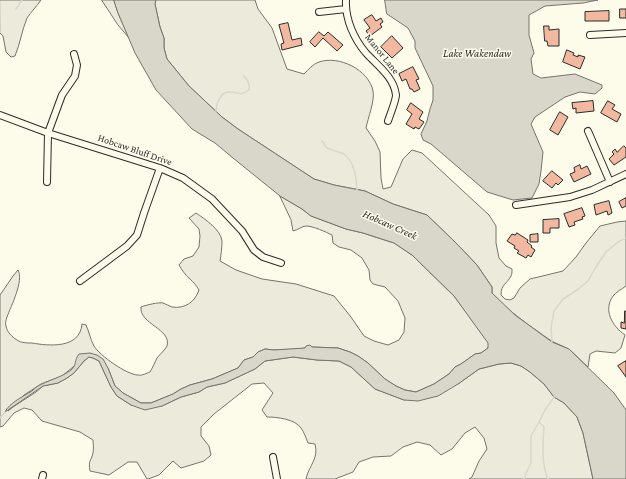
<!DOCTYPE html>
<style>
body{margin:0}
canvas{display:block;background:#fdfbea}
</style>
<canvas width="626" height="479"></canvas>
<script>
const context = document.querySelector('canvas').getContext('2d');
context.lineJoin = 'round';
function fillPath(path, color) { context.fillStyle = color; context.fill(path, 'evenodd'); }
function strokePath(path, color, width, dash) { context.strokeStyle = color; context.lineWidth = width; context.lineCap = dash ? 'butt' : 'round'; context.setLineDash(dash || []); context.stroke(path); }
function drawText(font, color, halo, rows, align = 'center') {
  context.font = font + ' "Crimson Pro",serif'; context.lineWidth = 3; context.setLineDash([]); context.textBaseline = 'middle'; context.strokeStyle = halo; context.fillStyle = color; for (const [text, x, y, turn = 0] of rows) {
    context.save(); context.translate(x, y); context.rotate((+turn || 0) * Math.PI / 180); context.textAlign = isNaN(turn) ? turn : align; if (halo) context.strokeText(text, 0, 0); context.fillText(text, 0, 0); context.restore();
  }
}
const green = new Path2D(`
 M0,0H41C37,6 31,12 27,18C22,30 20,44 15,56L11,57L6,52L3,36L0,33Z
 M102,0H114L118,13L129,38L118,25Z
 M156,0H255L258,9L272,28L287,69L304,74C308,70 313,64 319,62C339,55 369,70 373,91C375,100 368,118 366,128L375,141L380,152L381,178L383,189L391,187L403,159L412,150L422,153L489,215L496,226V243L499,258L506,266L512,269C512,272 512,274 511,276C507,284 501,284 501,295L505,299L510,300L514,298L520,288L530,279L563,271L576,257L586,243L600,226L617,222L626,221V286C622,289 616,292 613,296C603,310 612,326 625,335L621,348L615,353L596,351L590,354L588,367C582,362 576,355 570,350C564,346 556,344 550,340C530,326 509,312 492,293V287L477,265L456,243L427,215L393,204L365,191L334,185L314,179L238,129L222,117L189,86L167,59L164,48V38L160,27L155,4Z
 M280,196L302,209L311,216L346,229L363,233L394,243L412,255L454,296L489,343L488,348L481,353L475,354L461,364L455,367L449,374L434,384L416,392L405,390L396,386L385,379L368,363L358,356L350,352L338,348L312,347L298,349L274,350L265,349L258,352L253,357L244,360L238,368L212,379L190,385L181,389L173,394L151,403H141L123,393L115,386L108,368L90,353L62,376L41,384L24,395L8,411L13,407L36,392L43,386L58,383L67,378L74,373L84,361L89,357L93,358L99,361L111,387L117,396L131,405L162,406L181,397L199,392L207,387L225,383L255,369L265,361L293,357L317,360L339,361L351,367L375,389L404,400L458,384L479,369L499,364L511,363L521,366L530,372L544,384L554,397L564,403L577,417L583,433L593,479H469L472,477L479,461L487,449L484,438L475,427L465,433L452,449L441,455L430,445L417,442L403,447L391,456L373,457L359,462L353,472L335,479H306C309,465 319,459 315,444L308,443C306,438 304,432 301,428C295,419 277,417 267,417L262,410L273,393L264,383L252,384L214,414L201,427V436L209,446L211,455L204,461L181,468L173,461L159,475L148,479H147L137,462H128L109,475L90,471C88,460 91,462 93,453C94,448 93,444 93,440L80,432L42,421L32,410L24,408L14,413L3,426L0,427V295L13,276L18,270C24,281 11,306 7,317C6,320 5,323 6,326C7,332 12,337 17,340C21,343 27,343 32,343C49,346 80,349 82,324L86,325C89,331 90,339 94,346C99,355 127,375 138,375C142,376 147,373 150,372C153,367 155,362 157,358C160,354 165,350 167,346C172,329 139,324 141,307C146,305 159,302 163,303C166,304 169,306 172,307C185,309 195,302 199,290C196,285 194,283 190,279C185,275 182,270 179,265L184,259L193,256L199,247L200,236L199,229L189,218L192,216L196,213C205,219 221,230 222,241C222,248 221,255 220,261L236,270L262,279L296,284L334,296L351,317L364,336L374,341L388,345L399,340L404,332L405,318L398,301L385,287L373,284L370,280L369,270L362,258L351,250L339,247L333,243L332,235C326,232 313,226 306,226C302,226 298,230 293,231L291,220Z`);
const water = new Path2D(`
 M114,0H156L155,4L160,27L164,38V48L167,59L189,86L222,117L238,129L314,179L334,185L365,191L393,204L427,215L456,243L477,265L492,287V293L515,315L552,342L569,349L614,393L626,410V479H593L583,433L577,417L564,403L554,397L544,384L530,372L521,366L511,363L499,364L479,369L458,384L438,396L418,401L404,400L375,389L351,367L339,361L317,360L293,357L265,361L255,369L225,383L207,387L199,392L181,397L162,406L145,410L131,405L117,396L111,387L99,361L93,358L89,357L84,361L74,373L67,378L58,383L43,386L5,412C9,403 24,396 32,391C35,388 39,385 42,384C52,379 62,377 71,370C77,365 74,360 79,354L90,353L97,355L103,359L108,368L115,386L123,393L141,403H151L173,394L181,389L190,385L212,379L238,368L244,360L253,357L258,352L265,349L274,350L305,348L306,346L310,345L312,347L338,348L350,352L358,356L368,363L385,379L396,386L405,390L416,392L434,384L449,374L455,367L461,364L475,354L481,353L488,348V343L454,296L412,255L394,243L363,233L346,229L311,216L302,209L280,196L233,158L215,143L192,129L156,90L135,53L118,13Z
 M385,0H598L583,3L545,6L529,15V35L534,53L531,59L533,74L541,78L575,74L602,85V88L595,94L580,92L565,97L535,117L531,124L543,152L541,171L539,184L532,198L513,200L487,192L431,144L423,140L421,134L427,121L430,109L433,100V86L415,48V41L408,28L387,14Z`);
const stream = new Path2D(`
 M16,9L22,0
 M216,111C217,102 220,92 230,92C239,92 240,97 249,90C250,84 248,81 244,76
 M322,141C324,143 325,145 326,147C331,151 339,151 344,154C354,161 357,179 357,190
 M552,342L551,328L554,311L563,299L577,290L588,281L596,267L606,252L618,242L626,238
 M0,418L5,412
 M539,422L544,427C543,443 541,464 548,479
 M524,479L527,471L531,463V436L539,422L545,410L554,397`);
const building = new Path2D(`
 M620,9H626V18H620Z
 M609,11V21H585V12Z
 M372,15L376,21L381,18L383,22L380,24L382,27L370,36L366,31L370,28L364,20Z
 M288,23L292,40L301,38L302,45L282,50L281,44L284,43L279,25Z
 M544,26H549V30L559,29V46H548L547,41H545Z
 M319,32L324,36L328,32L343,45L337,51L323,38L315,47L310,42Z
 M392,36L403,48L392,58L381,47Z
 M567,50L574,53L573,55L578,57V55L585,57L580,69L563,62Z
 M413,67L419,79L416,80L420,89L414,92L412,89H410L406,79L402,81L399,74Z
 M593,101L594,111L576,113V108L573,109L572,103Z
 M608,101L615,105L612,109L621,114L617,122L601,113Z
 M411,103L423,112L419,119L424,122L419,129L415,127L414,129L406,124L412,114L407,110Z
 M560,112L568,117L558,135L550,130Z
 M624,146L626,148V157L614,165L609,159L614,154L612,152L615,149L617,152Z
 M580,165L581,169L587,166L591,174L574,182L570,174L575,172L574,168Z
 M552,171L563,180L558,185L556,183L552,188L543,181Z
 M626,198V206L622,208L619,202Z
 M609,201L612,213L608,215L607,211L596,215L594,205Z
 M582,208L585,216L582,217L583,219L574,222L575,225L569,227L564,214Z
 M559,219V228H550V233H543V220Z
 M517,233L528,240L527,242L532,246L531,247L535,250L531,257L528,255L526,258L517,253L519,251L514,248L515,246L507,241L512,234L515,235Z
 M538,234V242H530V235Z
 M625,311H626V329L621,328V322L624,323Z
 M626,361V377L618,366Z`);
const minor = new Path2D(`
 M346,0C345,19 354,39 366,53C377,65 394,77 396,95C396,100 390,115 388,121
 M319,12L346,9
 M590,35L626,33
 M0,115L48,133L160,168L183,178L212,199L242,231L254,250L263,257L281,263
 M588,131L610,182
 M47,182L48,133L62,95L75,76L77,65L74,54
 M516,205L570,197L592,190L626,174
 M80,281L127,246L137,235L144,213L160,168
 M273,457L277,479
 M42,479L43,475`);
const streetNames = [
 ["Manor Lane",382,54,51],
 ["Hobcaw Bluff Drive",135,150,19]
];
const waterNames = [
 ["Lake Wakendaw",477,54],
 ["Hobcaw Creek",390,225,24]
];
fillPath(green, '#ecebdb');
strokePath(green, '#74746e', 1);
fillPath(water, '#d8d7c9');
strokePath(water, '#74746e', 1);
strokePath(stream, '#d8d7c9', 1.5);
fillPath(building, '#f2b8a0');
strokePath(building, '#2b2b2b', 1);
strokePath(minor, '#2b2b2b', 8);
strokePath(minor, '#fdfbea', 6);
drawText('10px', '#2b2b2b', '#fdfbea', streetNames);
drawText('italic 11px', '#2b2b2b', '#fdfbea', waterNames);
</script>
